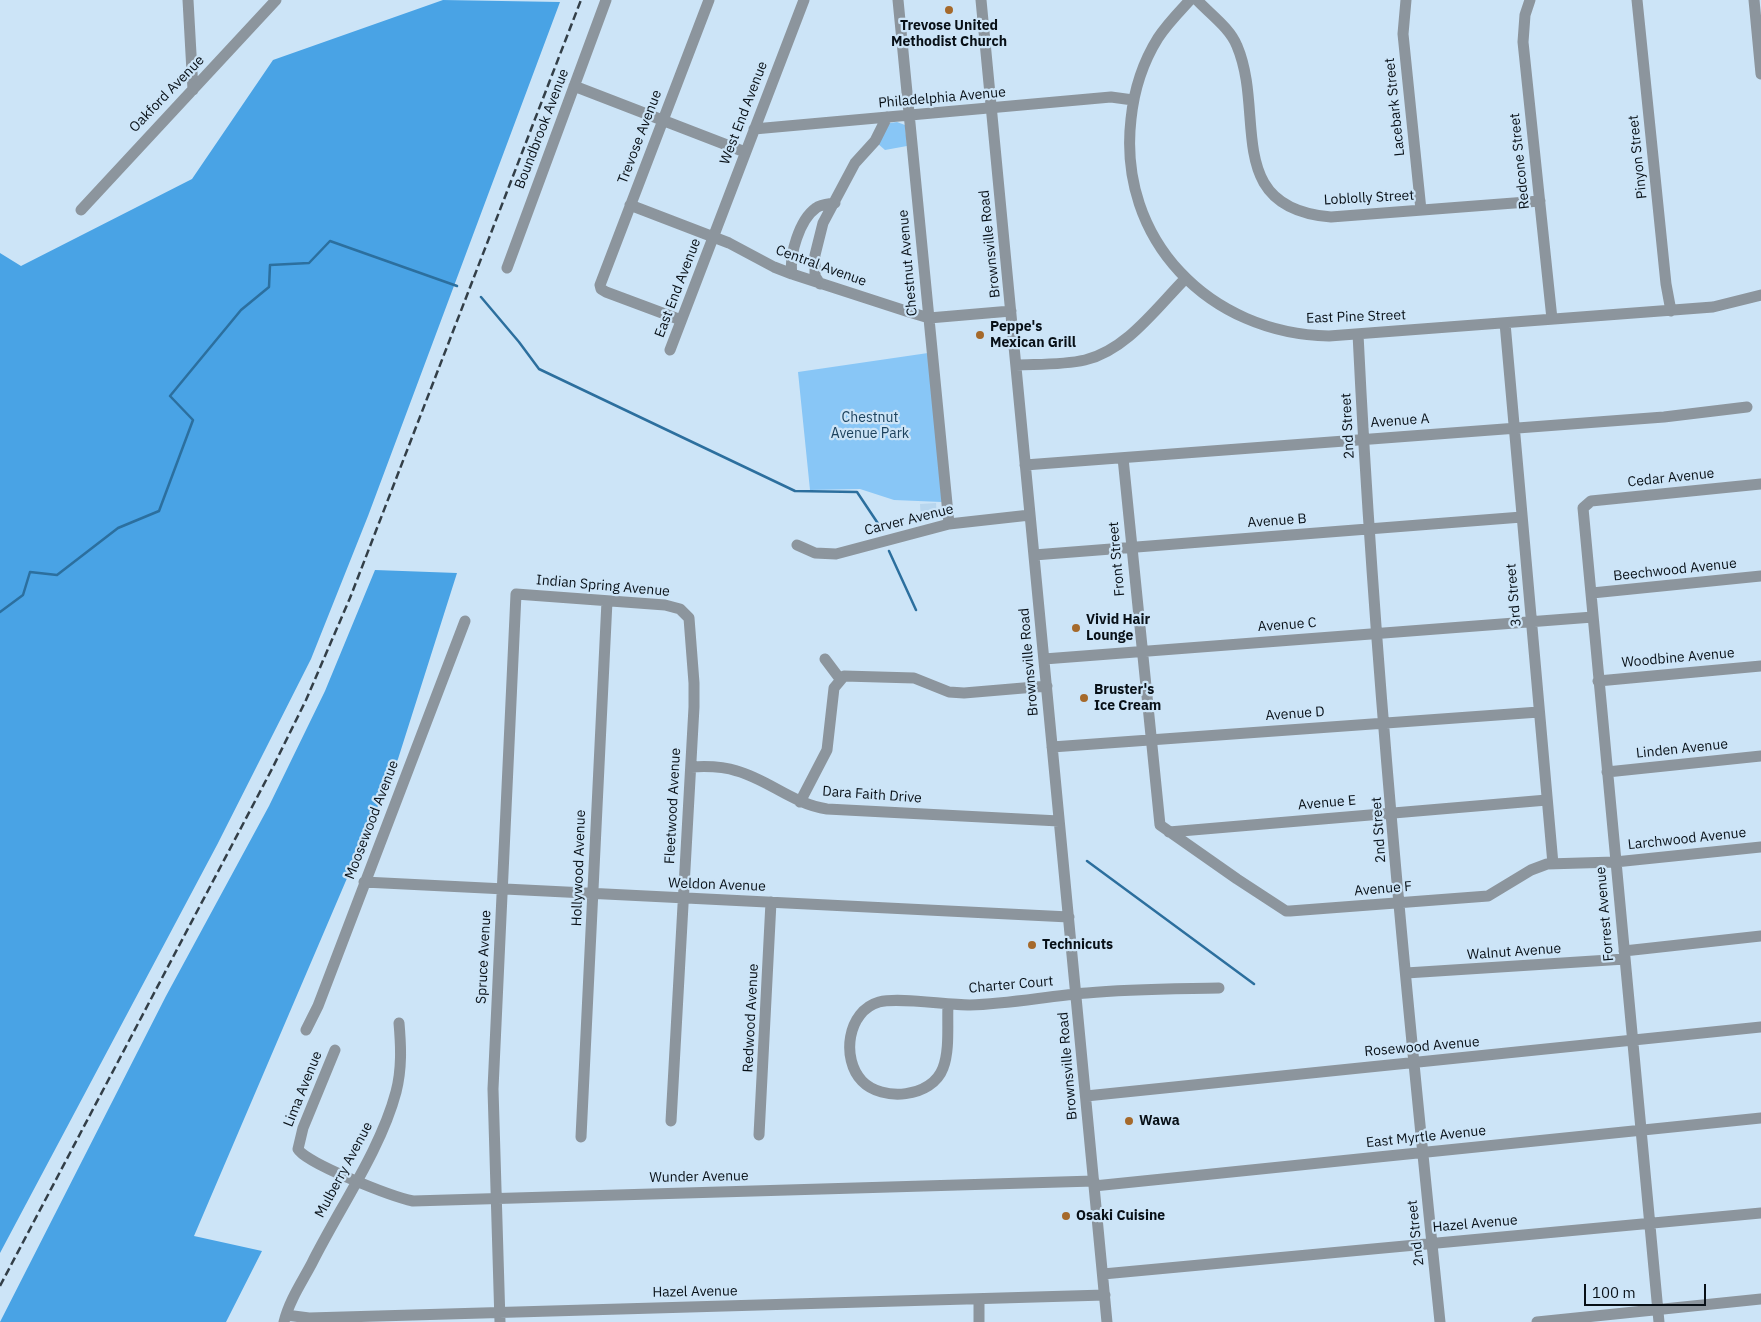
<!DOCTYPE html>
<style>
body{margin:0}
#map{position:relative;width:1761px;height:1322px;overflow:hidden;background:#cce4f7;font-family:"IBM Plex Sans",sans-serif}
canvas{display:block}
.scale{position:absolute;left:1584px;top:1284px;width:122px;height:22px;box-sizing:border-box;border:2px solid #081017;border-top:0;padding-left:6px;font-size:15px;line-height:18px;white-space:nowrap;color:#081017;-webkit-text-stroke:4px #cce4f7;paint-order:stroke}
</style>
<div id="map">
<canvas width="1761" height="1322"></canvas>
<div class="scale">100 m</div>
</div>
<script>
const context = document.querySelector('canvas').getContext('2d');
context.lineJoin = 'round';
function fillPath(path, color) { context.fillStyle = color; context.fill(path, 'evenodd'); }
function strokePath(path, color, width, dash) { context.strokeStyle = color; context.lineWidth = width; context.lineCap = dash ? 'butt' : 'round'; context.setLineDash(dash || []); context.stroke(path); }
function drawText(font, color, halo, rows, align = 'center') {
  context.font = font + ' "IBM Plex Sans",sans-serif'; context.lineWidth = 4.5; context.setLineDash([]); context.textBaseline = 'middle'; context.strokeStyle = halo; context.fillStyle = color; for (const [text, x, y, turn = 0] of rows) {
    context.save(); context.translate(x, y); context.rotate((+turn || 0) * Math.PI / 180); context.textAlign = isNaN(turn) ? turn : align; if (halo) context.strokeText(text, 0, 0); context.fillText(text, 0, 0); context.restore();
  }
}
const built = new Path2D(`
 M936,503L937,518L921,519L920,504Z`);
const green = new Path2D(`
 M897,122L905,125L907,146L885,150L877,143L890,123Z
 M928,353L942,502L894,500L860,489L810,490L798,372Z`);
const forest = new Path2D(`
 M443,0L560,2L368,516L311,659L217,845L0,1253V253L21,266L192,179L273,60Z
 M375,570L457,573L398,759L194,1236L262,1251L226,1322H0L166,996L269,806L325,691Z`);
const stream = new Path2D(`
 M481,297L519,342L539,369L795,491L857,492L881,528
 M889,551L916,610
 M0,612L23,595L30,572L57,575L118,528L159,511L193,420L170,396L241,310L269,287L270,265L309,263L330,241L457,286
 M1087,861L1254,984`);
const minor = new Path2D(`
 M188,0L193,90
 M898,0L949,524
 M981,0L1107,1322
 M1190,0C1179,12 1167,24 1158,38C1143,62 1134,90 1131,119C1117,240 1210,334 1329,336L1713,307L1761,295
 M1197,0C1210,14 1230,28 1237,46C1266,114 1222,208 1331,217L1540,201
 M1406,0L1403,34L1421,210
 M1530,0L1525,15L1523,42L1552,319
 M1637,0L1666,284L1671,311
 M1754,0L1761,74
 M574,86L745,152
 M754,129L1111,97L1133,100
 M630,205L729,243L774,267L792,274L909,312L929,318L1011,311
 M81,210L276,0
 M507,268L606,0
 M792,274C789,256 799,220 816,208C821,204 828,204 835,203
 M820,284L815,276V255L823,223L855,163L875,141L887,117
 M681,320L606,292L601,289L600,285L709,0
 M1505,323L1553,864
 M1358,334C1374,664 1406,993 1440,1322
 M670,350L804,0
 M1016,365C1039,364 1063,365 1085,360C1127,350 1157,307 1186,278
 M1123,458L1160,825L1237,879L1286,911H1290L1488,896L1531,870L1547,864L1615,862L1761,847
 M1025,465L1664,417L1747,407
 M797,545L815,553L836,554L949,524L1030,515
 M1034,555L1522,517
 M1592,593L1761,576
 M825,659L840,679
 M1044,659L1593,617
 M1598,681L1761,666
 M1052,747L1539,712
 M691,767C707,766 722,766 737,771C769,780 793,804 827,809L1059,821
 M1607,772L1761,756
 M800,802L827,750L834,688L844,676L914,678L949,692L964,693L1047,686
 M1169,832L1547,800
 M364,882L1069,917
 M1624,951L1761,936
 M1406,973L1625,959
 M948,1004C947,1024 950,1050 943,1068C932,1098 882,1102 862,1081C841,1059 847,1011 879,1002C899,997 945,1005 970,1005C1009,1004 1048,996 1087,993C1130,989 1175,989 1219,988
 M306,1030L318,1006L465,621
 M335,1050L303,1128L298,1149C305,1163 393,1197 413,1201L1094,1181
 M1086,1096L1761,1027
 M759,1135L771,902
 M581,1137L607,601
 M1094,1186L1761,1118
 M1103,1274L1761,1213
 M979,1300V1322
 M286,1315L309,1318L1105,1295
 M284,1322C289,1301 302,1282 312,1263C339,1209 381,1149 396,1092C402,1069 401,1046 399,1023
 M500,1322L493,1089L516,594L665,605L680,609L689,618L694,683V707L671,1121
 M1537,1322L1761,1299
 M1659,1322L1583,508L1591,501L1761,484`);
const rail = new Path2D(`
 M0,1286L273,767L306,700L350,598L581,0`);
const markers = [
 [949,10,5,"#a5692b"],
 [980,335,5,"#a5692b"],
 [1076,628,5,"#a5692b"],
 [1084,698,5,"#a5692b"],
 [1032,945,5,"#a5692b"],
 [1129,1121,5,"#a5692b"],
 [1066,1216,5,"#a5692b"]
];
const poiNames = [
 ["Trevose United",949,26,"center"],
 ["Methodist Church",949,42,"center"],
 ["Peppe's",990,327],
 ["Mexican Grill",990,343],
 ["Vivid Hair",1086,620],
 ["Lounge",1086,636],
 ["Bruster's",1094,690],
 ["Ice Cream",1094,706],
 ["Technicuts",1042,945],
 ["Wawa",1139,1121],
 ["Osaki Cuisine",1076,1216]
];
const streetNames = [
 ["Oakford Avenue",167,94,-46],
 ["Philadelphia Avenue",942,98,-5],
 ["Lacebark Street",1395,107,-96],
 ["West End Avenue",744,113,-69],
 ["Boundbrook Avenue",542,129,-69],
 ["Trevose Avenue",640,137,-69],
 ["Pinyon Street",1638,157,-96],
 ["Redcone Street",1520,161,-96],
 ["Loblolly Street",1369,198,-3],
 ["Brownsville Road",990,244,-96],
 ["Chestnut Avenue",908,263,-95],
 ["Central Avenue",821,266,20],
 ["East End Avenue",678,288,-69],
 ["East Pine Street",1356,317,-2],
 ["Avenue A",1400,421,-4],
 ["2nd Street",1348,426,-93],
 ["Cedar Avenue",1671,478,-6],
 ["Carver Avenue",909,520,-14],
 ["Avenue B",1277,521,-4],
 ["Front Street",1117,559,-95],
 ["Beechwood Avenue",1675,570,-6],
 ["Indian Spring Avenue",603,586,5],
 ["3rd Street",1514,595,-95],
 ["Avenue C",1287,625,-4],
 ["Woodbine Avenue",1678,658,-5],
 ["Brownsville Road",1029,662,-95],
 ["Avenue D",1295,714,-4],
 ["Linden Avenue",1682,749,-6],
 ["Dara Faith Drive",872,795,4],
 ["Avenue E",1327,803,-5],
 ["Fleetwood Avenue",673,806,-87],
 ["Moosewood Avenue",372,820,-69],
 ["2nd Street",1379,830,-94],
 ["Larchwood Avenue",1687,839,-6],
 ["Hollywood Avenue",579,868,-88],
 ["Weldon Avenue",717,885,2],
 ["Avenue F",1383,889,-5],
 ["Forrest Avenue",1605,914,-95],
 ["Walnut Avenue",1514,952,-4],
 ["Spruce Avenue",484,957,-87],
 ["Charter Court",1011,985,-5],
 ["Redwood Avenue",751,1018,-87],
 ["Rosewood Avenue",1422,1047,-5],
 ["Brownsville Road",1068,1066,-95],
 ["Lima Avenue",303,1089,-68],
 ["East Myrtle Avenue",1426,1137,-6],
 ["Mulberry Avenue",344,1170,-62],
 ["Wunder Avenue",699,1177,-1],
 ["Hazel Avenue",1475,1224,-5],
 ["2nd Street",1416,1233,-96],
 ["Hazel Avenue",695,1292,-1]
];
const parkNames = [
 ["Chestnut",870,418],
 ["Avenue Park",870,434]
];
fillPath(built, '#b8d6ee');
fillPath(green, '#88c6f6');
fillPath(forest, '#49a3e5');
strokePath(stream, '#2c6f9e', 2.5);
strokePath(minor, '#8c959d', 11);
strokePath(rail, '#333f48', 2.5, [8, 4]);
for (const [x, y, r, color] of markers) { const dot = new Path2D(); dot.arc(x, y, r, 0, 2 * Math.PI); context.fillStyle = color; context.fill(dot); strokePath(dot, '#cce4f7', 2); }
drawText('bold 14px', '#081017', '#cce4f7', poiNames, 'left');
drawText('14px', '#081017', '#cce4f7', streetNames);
drawText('14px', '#1d425d', '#cce4f7', parkNames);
</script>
